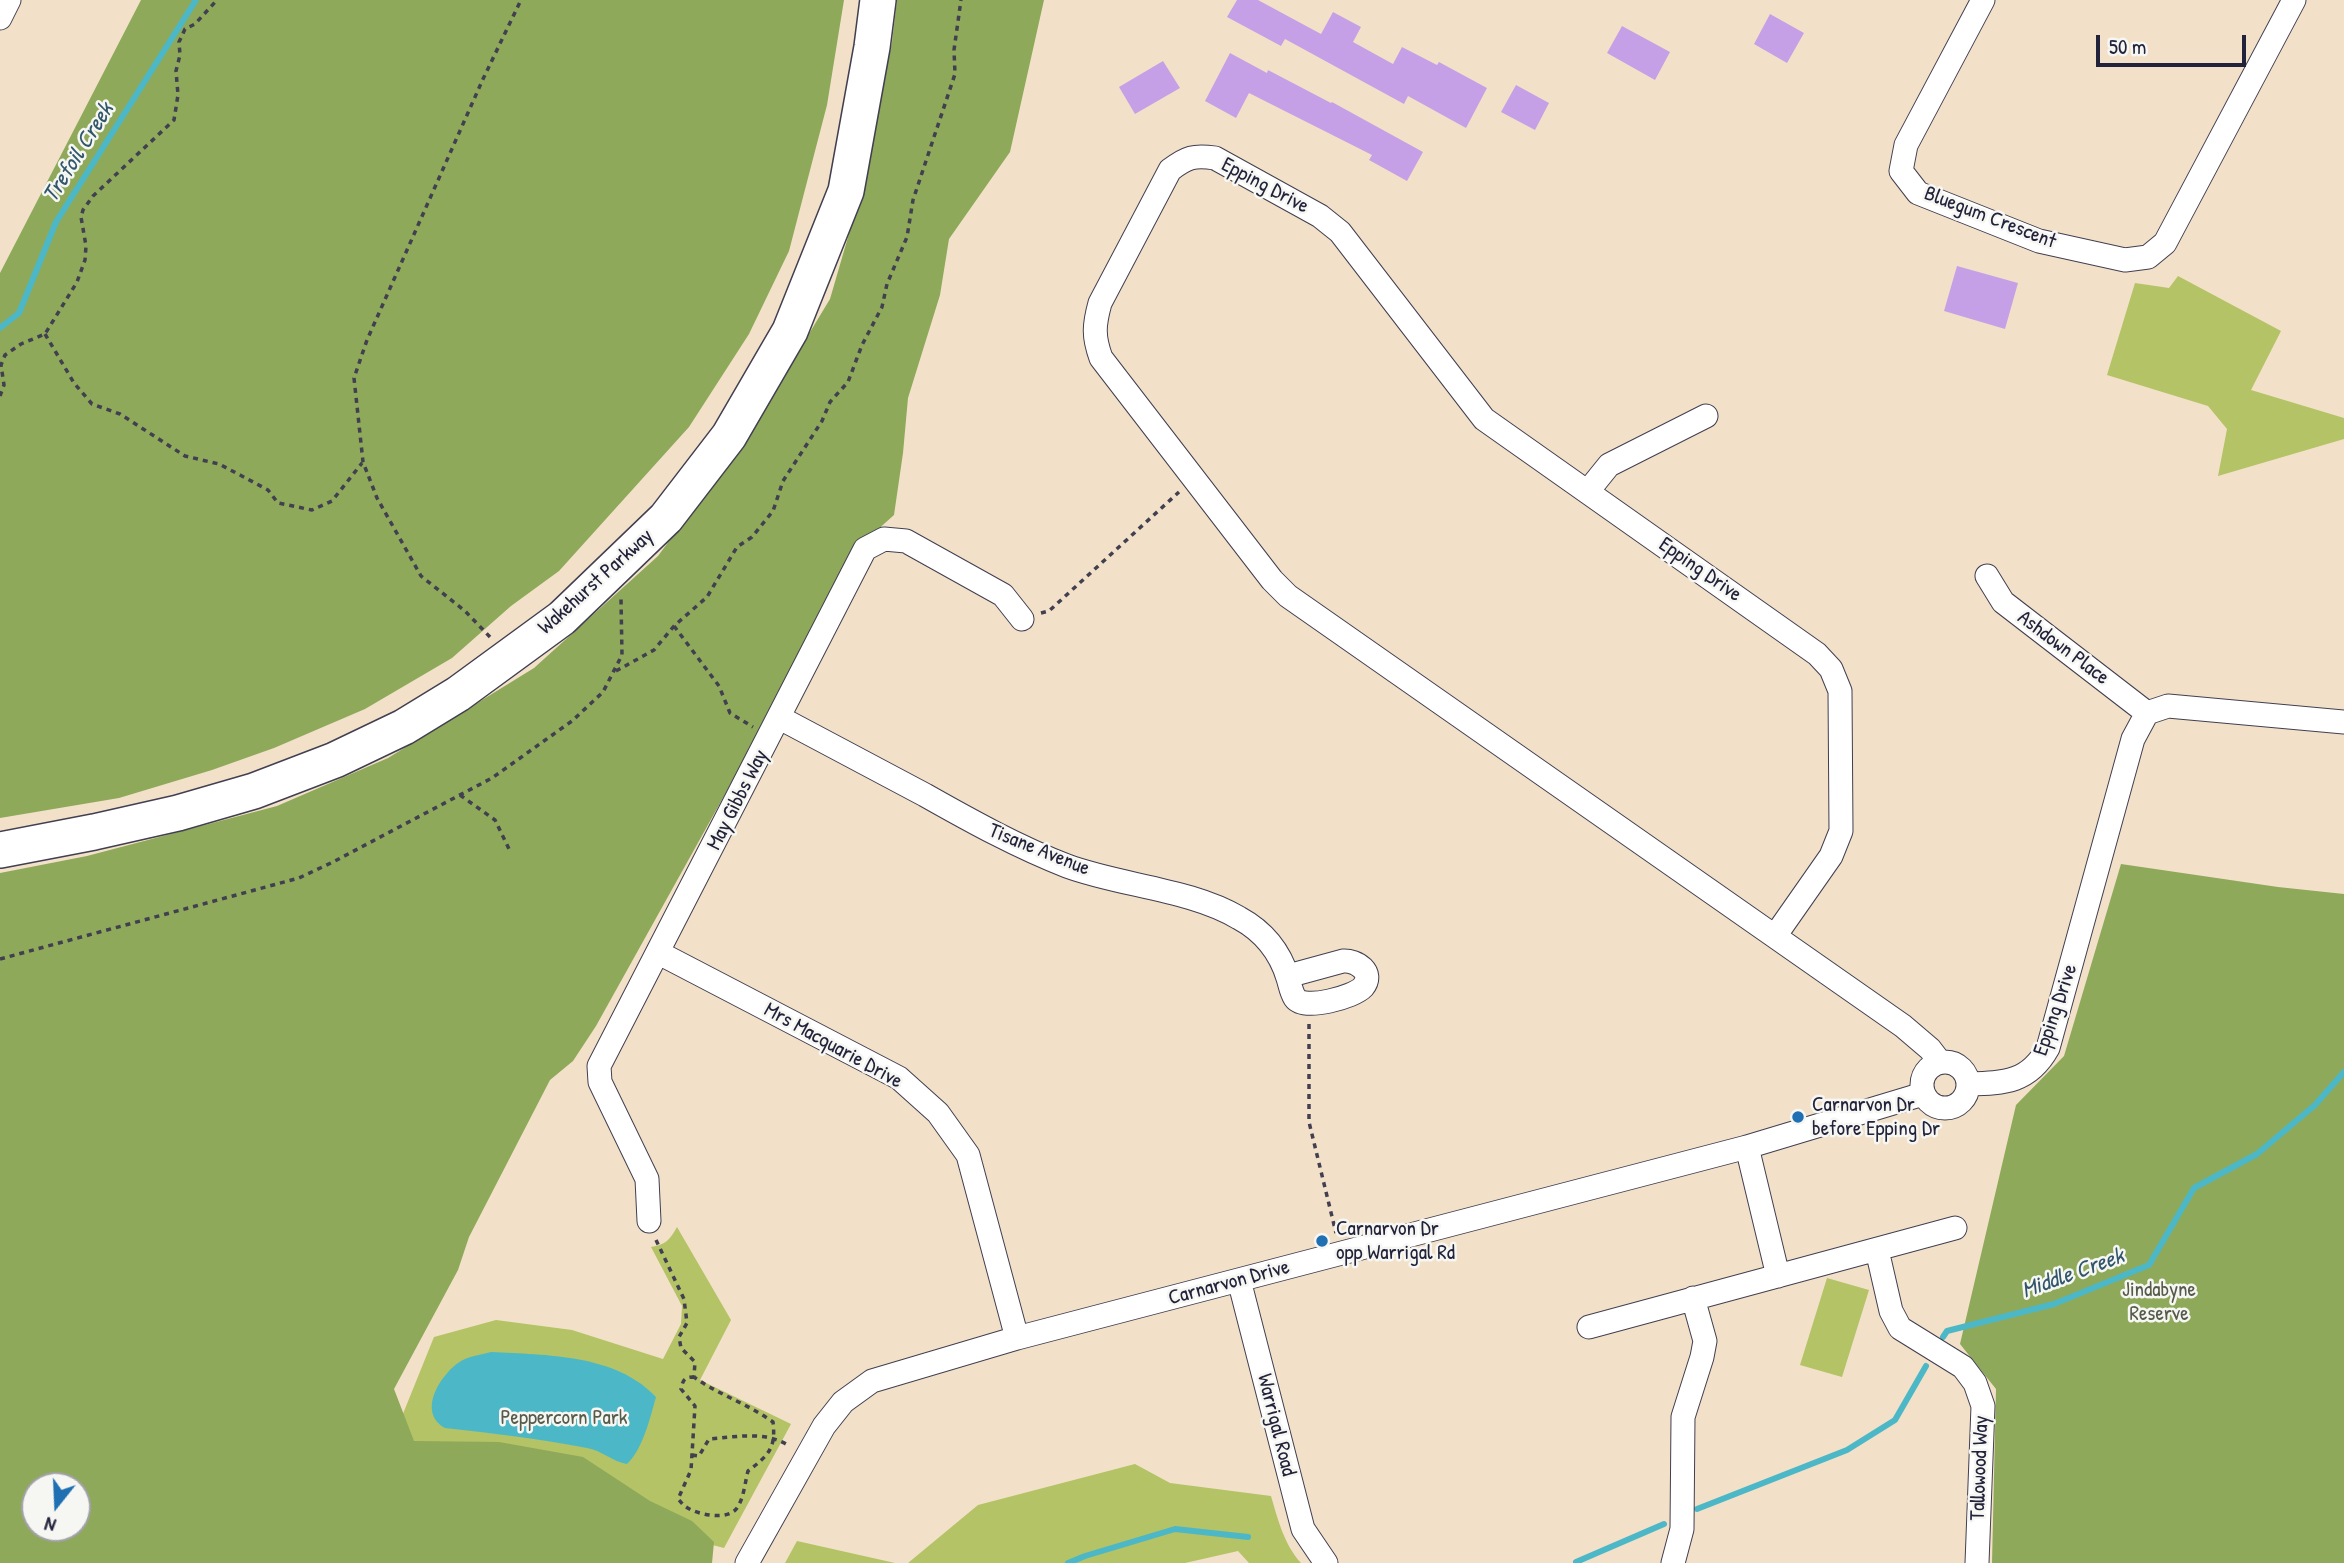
<!DOCTYPE html>
<style>
body{margin:0}
#map{position:relative;width:2344px;height:1563px;overflow:hidden;background:#f2e1c8;font-family:"Patrick Hand",sans-serif}
canvas{display:block}
.north{position:absolute;left:21px;top:1472px;width:70px;height:70px;box-sizing:border-box;background:#f6f6f2;border:2px solid #a1a1a9;border-radius:50%;rotate:198deg;font-size:19px;font-weight:700;line-height:28px;text-align:center;color:#22223b}
.north::after{content:'';display:block;margin:auto;width:24px;height:32px;background:#1f6fb2;clip-path:polygon(50% 0,100% 100%,50% 72%,0 100%)}
.scale{position:absolute;left:2096px;top:35px;width:150px;height:32px;box-sizing:border-box;border:4px solid #22223b;border-top:0;padding-left:9px;font-size:21px;line-height:24px;white-space:nowrap;color:#22223b;-webkit-text-stroke:5px #f6f6f2;paint-order:stroke}
</style>
<div id="map">
<canvas width="2344" height="1563"></canvas>
<div class="north">N</div>
<div class="scale">50 m</div>
</div>
<script>
const context = document.querySelector('canvas').getContext('2d');
context.lineJoin = 'round';
function fillPath(path, color) { context.fillStyle = color; context.fill(path, 'evenodd'); }
function strokePath(path, color, width, dash) { context.strokeStyle = color; context.lineWidth = width; context.lineCap = dash ? 'butt' : 'round'; context.setLineDash(dash || []); context.stroke(path); }
function drawText(font, color, halo, rows, align = 'center') {
  context.font = font + ' "Patrick Hand",sans-serif'; context.lineWidth = 5; context.setLineDash([]); context.textBaseline = 'middle'; context.strokeStyle = halo; context.fillStyle = color; for (const [text, x, y, turn = 0] of rows) {
    context.save(); context.translate(x, y); context.rotate((+turn || 0) * Math.PI / 180); context.textAlign = isNaN(turn) ? turn : align; if (halo) context.strokeText(text, 0, 0); context.fillText(text, 0, 0); context.restore();
  }
}
const green = new Path2D(`
 M2178,276L2281,331L2251,390L2344,418V439L2218,476L2227,429L2208,406L2107,375L2135,283L2169,288Z
 M677,1227L731,1320L700,1380L791,1424L724,1548L404,1465L394,1436L434,1337L496,1320L572,1330L663,1359L681,1324L682,1306L651,1247C665,1245 670,1240 677,1227Z
 M1827,1278L1869,1290L1842,1377L1800,1365Z
 M1135,1464L1170,1483L1271,1496C1278,1520 1284,1544 1301,1563H1249L1238,1551L1185,1563H908L978,1505Z
 M797,1541L895,1563H785Z`);
const forest = new Path2D(`
 M141,0H844L827,105L789,251L749,334L689,427L559,571L511,606L452,658L365,709L274,748L212,770L119,798L0,818V273Z
 M897,0H1044L1010,152L949,239L940,295L908,398L903,453L894,515L856,549L773,708L596,1026L573,1061L550,1080L469,1237L458,1270L394,1389L414,1441L499,1442L583,1457L650,1501L692,1521L714,1542L712,1563H0V873L87,856L277,806L388,758L534,668L658,556L749,433L830,299L862,189L892,42ZM35,1486H77V1528H35Z
 M2121,864L2278,887L2344,894V1563H1992L1996,1389L1960,1344L2016,1105L2064,1056Z`);
const water = new Path2D(`
 M491,1352C546,1355 616,1354 656,1397C650,1418 643,1449 627,1464C613,1462 601,1450 587,1448C540,1439 492,1433 445,1428C417,1412 440,1376 458,1363C467,1356 481,1355 491,1352Z`);
const stream = new Path2D(`
 M0,328L19,313L56,222L196,0
 M1943,1337L1947,1331L2054,1304L2149,1265L2194,1188L2257,1154L2315,1105L2344,1072
 M1697,1509L1847,1450L1895,1420L1926,1366
 M1576,1562L1664,1524
 M1068,1563L1085,1556L1175,1529L1248,1537`);
const building = new Path2D(`
 M1237,0H1258L1321,34L1333,12L1361,27L1353,42L1393,64L1402,47L1437,65L1439,62L1487,88L1466,128L1408,96L1404,104L1285,39L1281,46L1227,17Z
 M1770,14L1804,33L1787,63L1754,44Z
 M1622,26L1670,52L1655,80L1607,53Z
 M1230,53L1267,73L1268,70L1331,103L1332,102L1423,152L1407,181L1369,160L1372,155L1249,93L1236,118L1205,101Z
 M1163,61L1180,88L1135,114L1119,87Z
 M1516,85L1549,103L1535,130L1501,112Z
 M1957,266L2018,283L2005,329L1944,311Z`);
const path = new Path2D(`
 M45,334L74,383L92,404L120,414L185,456L219,464L240,475L268,490L278,503L312,510L332,501L362,463
 M0,396L4,385L1,365L5,355L21,344L45,334L77,282L85,260L86,246L81,217L83,210L93,196L174,120L178,95L176,71L180,55L179,42L185,29L195,24L217,0
 M1041,613L1049,611L1179,492
 M674,626L719,686L730,713L753,727
 M490,637L465,611L421,576L377,498L363,462L354,378L367,340L483,79L521,0
 M616,671L654,650L674,626L707,597L737,547L752,537L773,511L783,481L822,421L830,402L848,382L862,345L882,307L887,284L907,237L913,200L955,74L954,50L961,0
 M460,795L495,820L509,849
 M0,959L299,878L333,862L492,778L572,721L603,692L622,655L621,599
 M1309,1024V1122L1336,1233
 M656,1240L684,1299L687,1323L679,1337L681,1348L695,1362L694,1377C719,1395 748,1404 773,1422C776,1448 769,1455 748,1471C745,1482 744,1498 737,1508C728,1521 698,1515 686,1507C683,1505 681,1502 678,1499L691,1470L695,1406L681,1389C683,1380 684,1377 694,1377
 M692,1455L699,1456L709,1439C736,1437 762,1431 786,1444`);
const minor = new Path2D(`
 M1983,0L1906,145L1901,171L1918,193L2039,241L2125,260L2148,257L2165,243L2294,0
 M0,18L9,0
 M1588,491L1609,465L1706,416
 M1987,576L2003,602L2147,713
 M780,718C828,744 877,769 925,795C971,821 1018,847 1067,866C1121,886 1190,889 1239,918C1263,931 1280,952 1288,978C1290,984 1291,992 1295,998C1304,1011 1354,997 1363,987C1375,972 1356,960 1343,961L1288,976
 M1775,936L1831,856L1841,831L1840,691L1831,669L1817,654L1484,419L1340,232L1320,216L1215,158C1194,155 1187,157 1170,170L1100,303C1094,325 1093,336 1101,358L1272,580L1288,596L1903,1026L1930,1049L1940,1062
 M659,953L899,1078L938,1113L968,1155L1017,1338
 M1922 1085a23 23 0 1 1 46 0a23 23 0 1 1-46 0Z
 M1968,1084C2006,1083 2029,1082 2048,1048L2133,739L2147,713L2168,706L2344,722
 M1747,1147L1778,1276
 M649,1221L647,1179L600,1082L599,1066L865,549L884,539L906,541L1003,595L1022,619
 M1877,1250L1891,1311L1900,1328L1963,1367L1975,1383L1983,1406L1977,1563
 M1239,1280L1303,1529L1326,1563
 M1589,1327L1955,1228
 M747,1563L824,1426L843,1402L872,1381L1017,1338L1747,1147L1923,1094
 M1673,1563L1682,1529L1683,1417L1702,1357L1705,1341L1693,1298`);
const primary = new Path2D(`
 M0,850L94,832L178,813L254,791L335,760L404,727L458,694L562,618L666,518L729,436L790,331L846,191L872,47L878,0`);
const markers = [
 [1798,1117,7,"#1f6fb2"],
 [1322,1241,7,"#1f6fb2"]
];
const streetNames = [
 ["Epping Drive",1265,186,28],
 ["Bluegum Crescent",1990,218,21],
 ["Epping Drive",1700,570,35],
 ["Wakehurst Parkway",596,582,-42],
 ["Ashdown Place",2063,648,37],
 ["May Gibbs Way",738,800,-63],
 ["Tisane Avenue",1039,850,22],
 ["Epping Drive",2056,1010,-71],
 ["Mrs Macquarie Drive",833,1046,29],
 ["Carnarvon Drive",1229,1283,-15],
 ["Warrigal Road",1276,1425,76],
 ["Tallowood Way",1980,1468,-88]
];
const poiNames = [
 ["Carnarvon Dr",1812,1105],
 ["before Epping Dr",1812,1129],
 ["Carnarvon Dr",1336,1229],
 ["opp Warrigal Rd",1336,1253]
];
const parkNames = [
 ["Jindabyne",2159,1290],
 ["Reserve",2159,1314],
 ["Peppercorn Park",564,1418]
];
const waterNames = [
 ["Trefoil Creek",79,153,-58],
 ["Middle Creek",2073,1274,-20]
];
fillPath(green, '#b3c365');
fillPath(forest, '#8ea95a');
fillPath(water, '#4cb8c7');
strokePath(stream, '#4cb8c7', 6);
fillPath(building, '#c5a0e7');
strokePath(minor, '#413f50', 25);
strokePath(primary, '#413f50', 38);
strokePath(path, '#413f50', 3.5, [5, 5]);
strokePath(minor, '#fff', 23);
strokePath(primary, '#fff', 35);
for (const [x, y, r, color] of markers) { const dot = new Path2D(); dot.arc(x, y, r, 0, 2 * Math.PI); context.fillStyle = color; context.fill(dot); strokePath(dot, '#f6f6f2', 2.5); }
drawText('21px', '#22223b', '#f6f6f2', streetNames);
drawText('21px', '#22223b', '#f6f6f2', poiNames, 'left');
drawText('21px', '#555a4a', '#f6f6f2', parkNames);
drawText('italic 23px', '#31566c', '#f6f6f2', waterNames);
</script>
